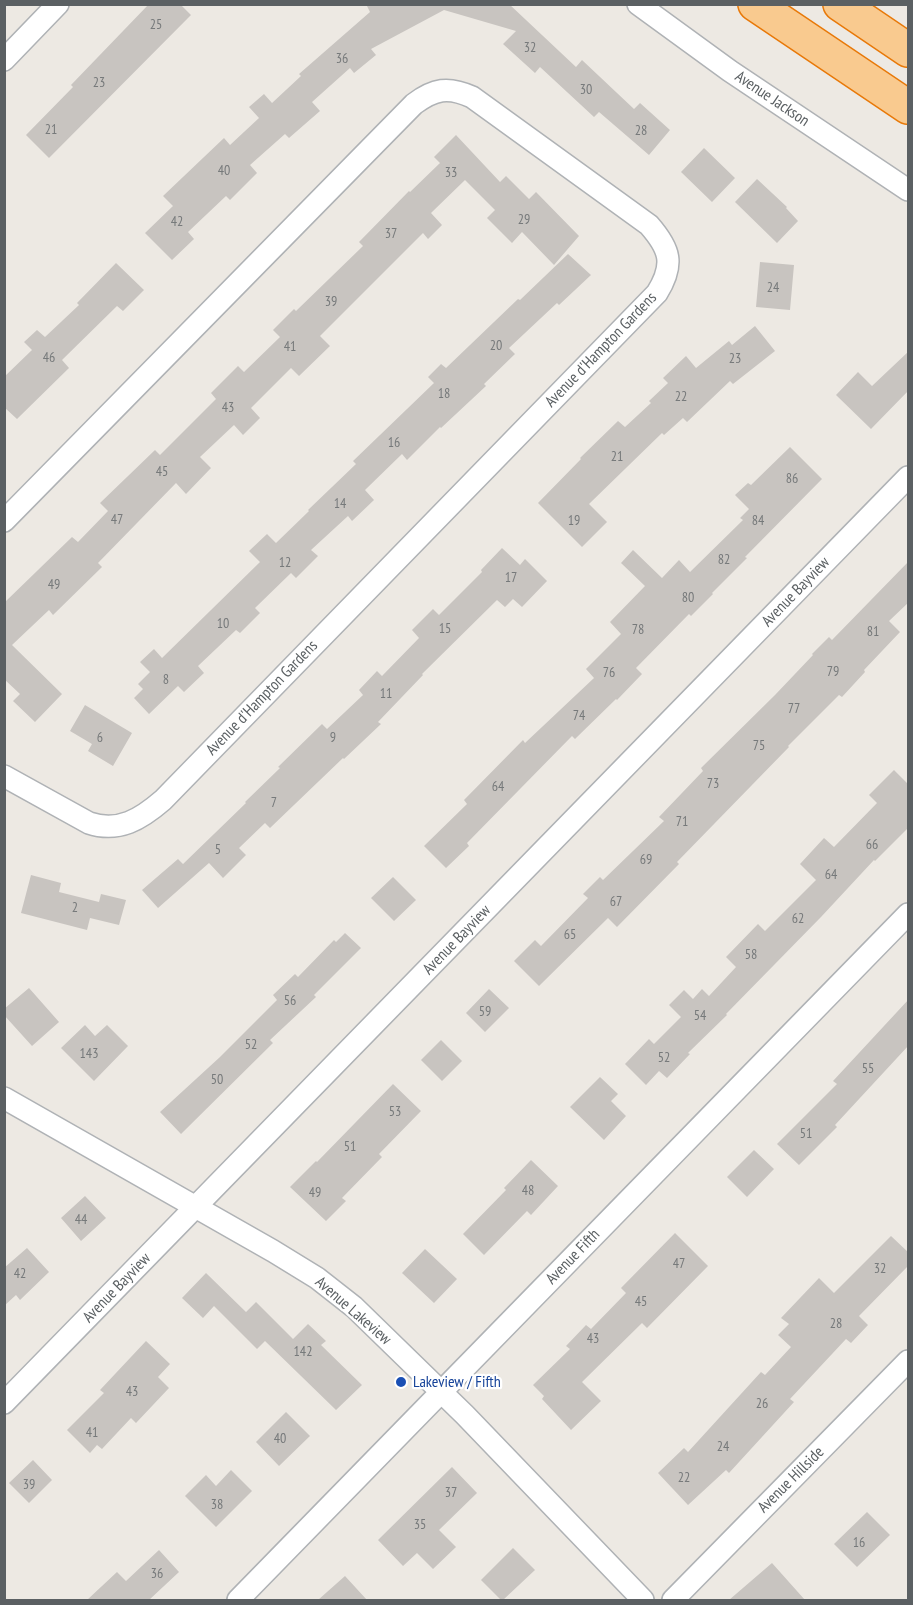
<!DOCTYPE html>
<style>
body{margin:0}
#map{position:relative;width:913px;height:1605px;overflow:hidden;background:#ede9e3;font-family:"PT Sans Narrow",sans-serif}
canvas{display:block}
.frame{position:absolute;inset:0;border:6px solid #5b6063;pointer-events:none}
</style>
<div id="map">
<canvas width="913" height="1605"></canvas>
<div class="frame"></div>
</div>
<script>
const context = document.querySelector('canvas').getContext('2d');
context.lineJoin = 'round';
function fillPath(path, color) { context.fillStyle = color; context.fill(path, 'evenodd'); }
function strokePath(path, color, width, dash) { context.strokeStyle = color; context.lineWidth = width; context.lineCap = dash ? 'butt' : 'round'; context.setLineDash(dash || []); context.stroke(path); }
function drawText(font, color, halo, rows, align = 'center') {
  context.font = font + ' "PT Sans Narrow",sans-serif'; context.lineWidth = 4.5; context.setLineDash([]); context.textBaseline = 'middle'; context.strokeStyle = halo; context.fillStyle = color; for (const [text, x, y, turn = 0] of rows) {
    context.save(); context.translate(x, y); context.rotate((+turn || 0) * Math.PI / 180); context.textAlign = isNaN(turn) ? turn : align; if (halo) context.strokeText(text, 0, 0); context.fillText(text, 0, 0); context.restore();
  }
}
const building = new Path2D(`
 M149,4H180L191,15L49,158L26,135L73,87L71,85Z
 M366,4H509L576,67L582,60L634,109L640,103L670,130L649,155L599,112L594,117L540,67L535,73L503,44L516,31L444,10L371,49L376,55L354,73L350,68L312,102L320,111L289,138L285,134L250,165L257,173L230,200L226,196L188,232L194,239L172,260L145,233L173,206L163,196L224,138L230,145L259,118L249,107L264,94L272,103L301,76L299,74L370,12Z
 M456,135L500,182L506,176L529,199L536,192L579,236L554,265L522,232L512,243L487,218L495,210L465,180L431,213L442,225L428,239L423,233L320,336L330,346L299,376L291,368L251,408L260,418L243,435L234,425L200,457L211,468L186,494L176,483L98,563L102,567L53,615L49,610L12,645L62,694L35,722L13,701L20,694L4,679V603L72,537L78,542L108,511L100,503L155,450L160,455L216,399L211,393L238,366L244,372L280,337L273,330L294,309L296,311L363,246L359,242L409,191L410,192L440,163L434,157Z
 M704,148L735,178L712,202L681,172Z
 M757,179L787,207L786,208L798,221L777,243L735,202Z
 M568,254L591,275L559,305L557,303L509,348L515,354L484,384L486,386L441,428L440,427L407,460L402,454L365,490L374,500L352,521L348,516L311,550L318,556L296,578L291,573L255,608L260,613L240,633L236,630L198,666L204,673L184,692L178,686L149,714L134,698L143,689L138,684L150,672L140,662L154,649L162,658L260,562L249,551L267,534L276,543L309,511L308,510L356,464L353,461L434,383L428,377L441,364L446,368L518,299L520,300Z
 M760,262L794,265L790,310L756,307Z
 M116,263L144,290L123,311L117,306L62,360L69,368L17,419L4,407V377L32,350L24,342L37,330L45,337L79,305L77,303Z
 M755,326L775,351L733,384L730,381L687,422L683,418L664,435L662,433L589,504L607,522L582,547L538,503L581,459L580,458L618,421L625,427L651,403L649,401L668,383L663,378L686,356L696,368L729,341L732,345Z
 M909,351V390L871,429L836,395L858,372L872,386Z
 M790,447L822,479L745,557L747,558L712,593L713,594L691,616L689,614L636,668L642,674L617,700L616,699L575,739L572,736L467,843L469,846L446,868L424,846L467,804L464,800L523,740L525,743L594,678L586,669L621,634L610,622L645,586L621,563L633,550L662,578L679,560L690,572L743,520L740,518L749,509L735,495L748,483L751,485Z
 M502,548L520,565L525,559L547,581L522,607L513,599L505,607L497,600L422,674L423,675L378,722L381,724L344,759L343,758L270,828L265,823L239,848L246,855L223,878L209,863L158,908L142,890L178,859L183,864L246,803L245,802L280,768L278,767L322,724L327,729L363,695L359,690L377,671L382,676L419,638L412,630L433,609L439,615L482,572L481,570Z
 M909,561V602L889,621L900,632L864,670L865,672L842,697L839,695L788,746L789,747L677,862L679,864L617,927L608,918L539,986L514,961L535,940L541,946L588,898L583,894L600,877L603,880L664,821L659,817L703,771L701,768L775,695L813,655L812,654L829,637L832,640Z
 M85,705L132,733L113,766L88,751L92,744L70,731Z
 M894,770L909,785V827L875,861L874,860L821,917L726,1014L727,1015L688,1053L690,1054L667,1078L659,1071L646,1085L625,1064L649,1039L654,1044L681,1017L669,1005L684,990L693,999L702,989L709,996L736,967L726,957L758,924L765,931L816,880L800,864L824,838L834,847L877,803L869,795Z
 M31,875L61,883L59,892L99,902L101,894L126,900L119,925L90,918L87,930L21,913Z
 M393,877L416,900L394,921L371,898Z
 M345,933L361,948L314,995L316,997L270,1040L273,1043L181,1134L160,1112L220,1057L277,1000L273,995L295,974L298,977L334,940L336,942Z
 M29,988L59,1022L32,1046L4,1015V1009Z
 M489,989L509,1008L485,1032L466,1013Z
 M909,999V1045L835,1125L837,1127L799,1165L777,1144L837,1084L833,1081Z
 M85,1025L95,1036L107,1025L128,1046L94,1081L61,1048Z
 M441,1040L462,1061L442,1081L421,1060Z
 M600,1077L618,1094L611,1101L626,1116L604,1140L570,1107Z
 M393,1084L421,1111L379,1154L382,1157L342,1198L346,1201L326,1221L290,1187L316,1161L317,1162Z
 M754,1150L774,1169L747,1197L727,1177Z
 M531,1160L558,1186L531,1215L527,1211L484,1255L463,1234L506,1190L504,1188Z
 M85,1196L106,1218L81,1241L61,1218Z
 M675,1233L708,1266L647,1328L642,1323L582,1382L601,1401L571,1430L542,1399L544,1396L533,1385L570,1349L566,1346L586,1325L591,1329L626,1293L621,1288Z
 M891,1236L909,1253V1265L859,1316L868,1325L851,1343L846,1339L790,1399L794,1402L729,1473L726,1470L688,1505L658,1473L684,1448L688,1452L761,1372L765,1375L791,1347L778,1335L789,1324L781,1318L819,1278L834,1293Z
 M27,1248L49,1272L20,1300L16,1295L4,1306V1268Z
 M425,1249L457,1279L434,1303L402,1273Z
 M206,1273L246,1312L256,1302L293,1339L308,1324L326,1341L321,1345L362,1385L336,1410L265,1341L257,1349L214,1306L203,1318L182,1298Z
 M146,1341L170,1364L158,1377L169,1388L136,1423L131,1418L102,1449L97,1445L90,1453L67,1430L104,1393L100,1390Z
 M286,1412L310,1436L279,1466L256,1442Z
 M33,1460L52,1480L29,1503L9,1483Z
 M452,1467L477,1493L439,1530L456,1547L433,1569L417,1553L403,1566L378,1540Z
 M231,1470L252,1491L216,1527L185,1496L206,1475L216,1486Z
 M867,1512L890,1535L857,1567L834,1544Z
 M513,1548L535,1570L503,1600H501L481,1580Z
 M159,1550L179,1572L149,1600H87L117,1572L126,1581Z
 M772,1563L805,1600H729Z
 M345,1576L367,1600H318Z`);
const minor = new Path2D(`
 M638,4L730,71L908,190
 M4,60L58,4
 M4,521L414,104C434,89 448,86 472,97L649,225C670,249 675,264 657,293L163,800C141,819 119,833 89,823L4,776
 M4,1098L273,1251L317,1278L354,1307L465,1415L643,1600
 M4,1403L908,477
 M238,1600L908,914
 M673,1600L908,1361`);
const motorway = new Path2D(`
 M755,4L908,107
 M840,4L908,50`);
const markers = [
 [401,1382,6,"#1a4fb4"]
];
const numberNames = [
 ["25",156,25],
 ["32",530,48],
 ["36",342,59],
 ["23",99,83],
 ["30",586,90],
 ["21",51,130],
 ["28",641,131],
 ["40",224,171],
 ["33",451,173],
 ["29",524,220],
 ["42",177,222],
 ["37",391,234],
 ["24",773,288],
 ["39",331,302],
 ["20",496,346],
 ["41",290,347],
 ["46",49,358],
 ["23",735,359],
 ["18",444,394],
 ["22",681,397],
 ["43",228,408],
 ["16",394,443],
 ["21",617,457],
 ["45",162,472],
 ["86",792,479],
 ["14",340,504],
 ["47",117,520],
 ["19",574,521],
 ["84",758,521],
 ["82",724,560],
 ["12",285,563],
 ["17",511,578],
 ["49",54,585],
 ["80",688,598],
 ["10",223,624],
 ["15",445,629],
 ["78",638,630],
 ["81",873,632],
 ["79",833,672],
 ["76",609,673],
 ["8",166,680],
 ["11",386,694],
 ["77",794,709],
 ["74",579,716],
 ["6",100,738],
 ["9",333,738],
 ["75",759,746],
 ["73",713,784],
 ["64",498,787],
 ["7",274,803],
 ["71",682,822],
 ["66",872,845],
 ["5",218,850],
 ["69",646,860],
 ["64",831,875],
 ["67",616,902],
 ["2",75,908],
 ["62",798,919],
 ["65",570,935],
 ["58",751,955],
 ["56",290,1001],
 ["59",485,1012],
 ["54",700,1016],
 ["52",251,1045],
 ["143",89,1054],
 ["52",664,1058],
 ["55",868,1069],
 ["50",217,1080],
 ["53",395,1112],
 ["51",806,1134],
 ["51",350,1147],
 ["48",528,1191],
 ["49",315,1193],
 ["44",81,1220],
 ["47",679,1264],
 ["32",880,1269],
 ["42",20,1274],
 ["45",641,1302],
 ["28",836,1324],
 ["43",593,1339],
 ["142",303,1352],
 ["43",132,1392],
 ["26",762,1404],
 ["41",92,1433],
 ["40",280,1439],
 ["24",723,1447],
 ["22",684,1478],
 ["39",29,1485],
 ["37",451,1493],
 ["38",217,1505],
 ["35",420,1525],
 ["16",859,1543],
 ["36",157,1574]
];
const streetNames = [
 ["Avenue Jackson",772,99,34],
 ["Avenue d'Hampton Gardens",601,350,-46],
 ["Avenue Bayview",796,592,-46],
 ["Avenue d'Hampton Gardens",262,698,-46],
 ["Avenue Bayview",457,940,-46],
 ["Avenue Fifth",573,1257,-46],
 ["Avenue Bayview",117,1288,-46],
 ["Avenue Lakeview",353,1311,41],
 ["Avenue Hillside",791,1480,-45]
];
const transitNames = [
 ["Lakeview / Fifth",413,1382]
];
fillPath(building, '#c8c4c0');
strokePath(minor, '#afb2b5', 24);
strokePath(motorway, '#e87909', 36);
strokePath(minor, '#fff', 21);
strokePath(motorway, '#f9ca8f', 33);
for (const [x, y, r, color] of markers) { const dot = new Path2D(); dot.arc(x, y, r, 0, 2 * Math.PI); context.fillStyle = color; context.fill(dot); strokePath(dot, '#fff', 2); }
drawText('14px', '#76797a', null, numberNames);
drawText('16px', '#5b6063', '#fff', streetNames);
drawText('16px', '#164399', '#fff', transitNames, 'left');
</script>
